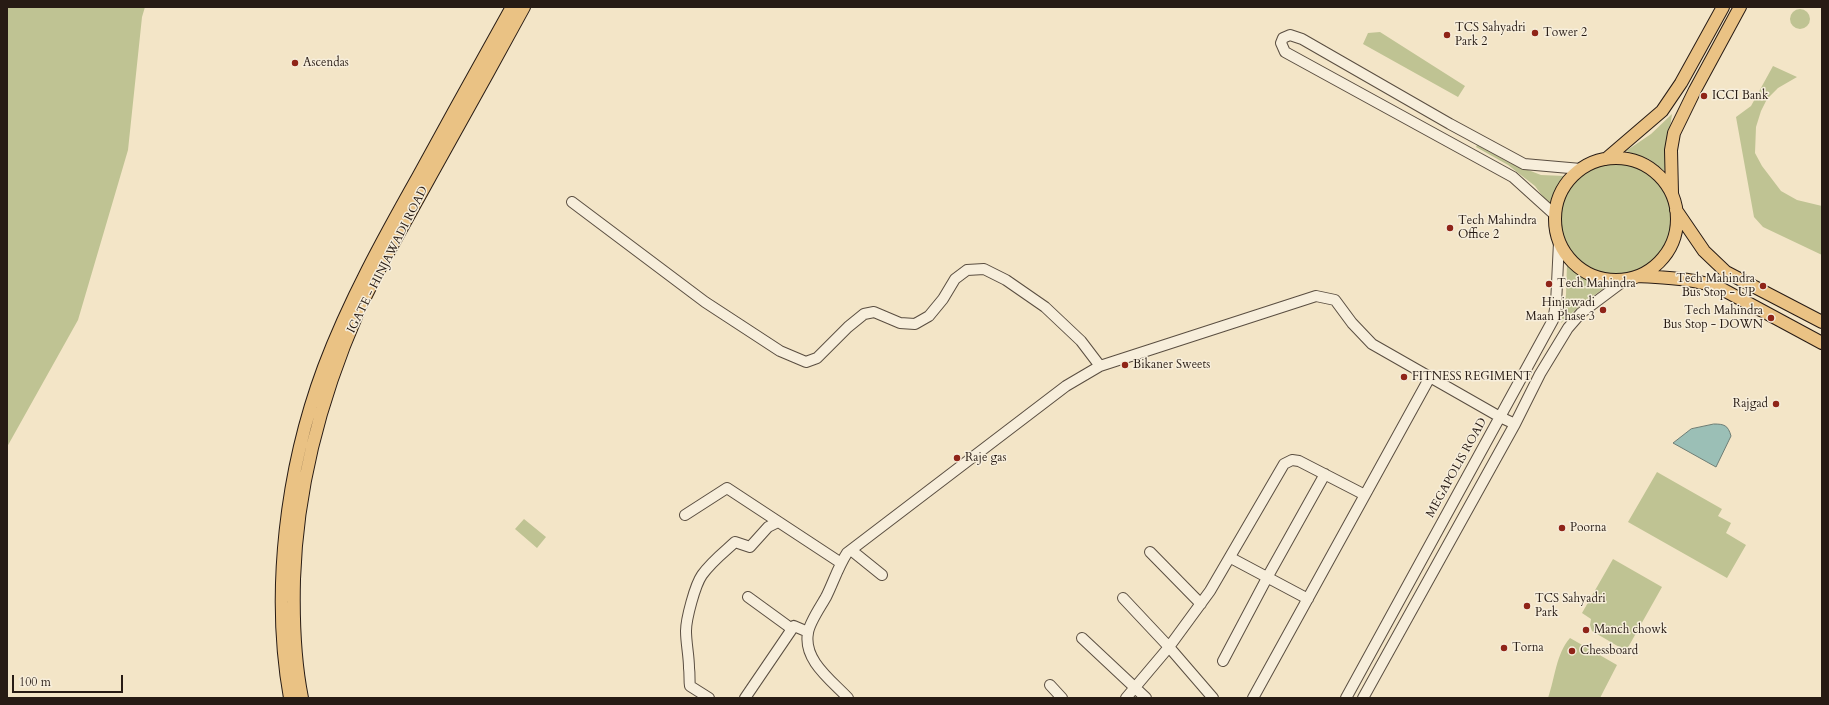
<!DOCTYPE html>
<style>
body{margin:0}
#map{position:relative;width:1829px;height:705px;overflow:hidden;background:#f3e5c7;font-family:Cardo,serif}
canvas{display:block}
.frame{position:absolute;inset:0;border:8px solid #271b14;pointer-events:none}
.scale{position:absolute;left:12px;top:675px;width:111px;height:18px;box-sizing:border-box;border:2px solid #271b14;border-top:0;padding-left:5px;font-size:12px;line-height:14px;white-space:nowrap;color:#271b14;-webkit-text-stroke:3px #f7eedb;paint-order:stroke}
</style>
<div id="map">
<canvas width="1829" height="705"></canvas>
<div class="frame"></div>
<div class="scale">100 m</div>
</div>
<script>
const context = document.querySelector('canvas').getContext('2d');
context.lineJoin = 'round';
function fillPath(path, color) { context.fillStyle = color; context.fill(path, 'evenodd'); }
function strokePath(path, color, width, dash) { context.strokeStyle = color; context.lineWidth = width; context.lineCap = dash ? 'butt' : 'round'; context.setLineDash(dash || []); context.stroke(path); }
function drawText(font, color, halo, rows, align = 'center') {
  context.font = font + ' Cardo,serif'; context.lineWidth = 3; context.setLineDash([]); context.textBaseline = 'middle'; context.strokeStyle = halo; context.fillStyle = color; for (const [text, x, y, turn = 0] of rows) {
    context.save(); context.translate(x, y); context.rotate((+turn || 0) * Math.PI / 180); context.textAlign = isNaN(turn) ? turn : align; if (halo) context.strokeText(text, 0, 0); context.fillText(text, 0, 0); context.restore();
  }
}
const green = new Path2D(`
 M7,7H145L142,17L128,150L78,320L7,447Z
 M1790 19a10 10 0 1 1 20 0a10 10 0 1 1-20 0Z
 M1380,32L1465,86L1458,97L1363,44L1368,33Z
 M1773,66L1797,77L1778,88L1767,99L1761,111L1756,127L1755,153L1762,166L1781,191L1797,200L1822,206V255L1763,227L1754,217L1736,117L1751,106Z
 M1672,114L1668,142L1666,172L1649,159L1626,151L1651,134Z
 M1477,145L1510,163L1541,175L1565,176L1556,190L1550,206L1535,186L1508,165L1476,147Z
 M1561 219a55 55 0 1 1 110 0a55 55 0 1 1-110 0Z
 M1567,264L1586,279L1607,286L1582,304L1561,323L1566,295Z
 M1657,472L1722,509L1718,516L1731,523L1726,533L1746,545L1727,578L1628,522Z
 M524,519L546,537L537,548L515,529Z
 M1613,559L1662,587L1626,651L1592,631L1590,625L1591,619L1582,613Z
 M1570,638L1617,665L1600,698H1548C1555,678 1556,654 1570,638Z`);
const water = new Path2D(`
 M1714,424C1724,424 1728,425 1731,436L1716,467L1673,443L1691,429Z`);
const minor = new Path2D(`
 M572,202L705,302L780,351L806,362L817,358L848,327L864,314L874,312L900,323L915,324L929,316L943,299L955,279L967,270L984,269L1006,280L1045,307L1081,341L1100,366
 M1555,215L1513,177L1285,52L1281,43L1283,38L1290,35L1302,39L1450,124L1524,164L1581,169
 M685,515L727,488L841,563
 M851,550L882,575
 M1150,552L1201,604
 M1231,558L1308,599
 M748,597L792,629
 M1123,598L1169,647L1126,698
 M1082,638L1146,698
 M1223,661L1268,576L1325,474
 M1050,685L1062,698
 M709,698L690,686C689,680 690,675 689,668C689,656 686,643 686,631C686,619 695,585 702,575C711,562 724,552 735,542L750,547L768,527L778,522
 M745,698L794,626L808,632
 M848,698C831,680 803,660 808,633C809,623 821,606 826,597C833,583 838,567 847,553L1066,386L1100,366L1316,296L1335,300L1352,323L1372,344L1500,417L1515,424
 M1213,698L1169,647L1210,591L1284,464L1292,460L1299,461L1365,495
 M1253,698L1430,377
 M1346,698L1553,320L1556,304L1559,242
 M1363,698L1515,424L1540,374L1568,328L1581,313L1625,280`);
const major = new Path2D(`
 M1555 219a61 61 0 1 1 122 0a61 61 0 1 1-122 0Z
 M1606,159L1662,111L1681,83L1723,7
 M1672,193L1671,150L1674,133L1695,90L1740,7
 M1676,210L1704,251L1726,272L1822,322
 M1639,276C1667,278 1693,278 1720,288L1822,343
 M290,698C271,592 286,469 324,367C349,301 383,239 418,177C449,120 480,64 512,7
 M302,698C294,658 293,619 294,579C297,486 321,397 358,312C379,266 406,221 430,177C462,120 493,64 524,7`);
const markers = [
 [1535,33,4,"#8f2418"],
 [1447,35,4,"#8f2418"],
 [295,63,4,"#8f2418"],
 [1704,96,4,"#8f2418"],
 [1450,228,4,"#8f2418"],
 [1549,284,4,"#8f2418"],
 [1763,286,4,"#8f2418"],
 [1603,310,4,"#8f2418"],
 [1771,318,4,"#8f2418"],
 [1125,365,4,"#8f2418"],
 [1404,377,4,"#8f2418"],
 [1776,404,4,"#8f2418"],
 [957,458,4,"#8f2418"],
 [1562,528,4,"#8f2418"],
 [1527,606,4,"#8f2418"],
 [1586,630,4,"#8f2418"],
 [1504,648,4,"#8f2418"],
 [1572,651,4,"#8f2418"]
];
const poiNames = [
 ["TCS Sahyadri",1455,28],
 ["Park 2",1455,42],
 ["Tower 2",1543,33],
 ["Ascendas",303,63],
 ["ICCI Bank",1712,96],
 ["Tech Mahindra",1458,221],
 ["Office 2",1458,235],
 ["Tech Mahindra",1755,279,"right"],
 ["Bus Stop - UP",1755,293,"right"],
 ["Tech Mahindra",1557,284],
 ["Hinjawadi",1595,303,"right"],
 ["Maan Phase 3",1595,317,"right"],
 ["Tech Mahindra",1763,311,"right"],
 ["Bus Stop - DOWN",1763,325,"right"],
 ["Bikaner Sweets",1133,365],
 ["FITNESS REGIMENT",1412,377],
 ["Rajgad",1768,404,"right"],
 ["Raje gas",965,458],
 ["Poorna",1570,528],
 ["TCS Sahyadri",1535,599],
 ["Park",1535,613],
 ["Manch chowk",1594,630],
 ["Torna",1512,648],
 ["Chessboard",1580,651]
];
const streetNames = [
 ["IGATE - HINJAWADI ROAD",388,260,-63],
 ["MEGAPOLIS ROAD",1457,468,-61]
];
fillPath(green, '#bfc393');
fillPath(water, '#9bbfb6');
strokePath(water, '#6d7d75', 1);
strokePath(minor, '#5a4e41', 12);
strokePath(major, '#271b14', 14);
strokePath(minor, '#f7eedb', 10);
strokePath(major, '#eac284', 12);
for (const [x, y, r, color] of markers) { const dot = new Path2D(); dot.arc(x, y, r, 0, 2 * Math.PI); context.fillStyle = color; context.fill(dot); strokePath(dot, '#f7eedb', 1.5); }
drawText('12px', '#271b14', '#f7eedb', poiNames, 'left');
drawText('12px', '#271b14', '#f7eedb', streetNames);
</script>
